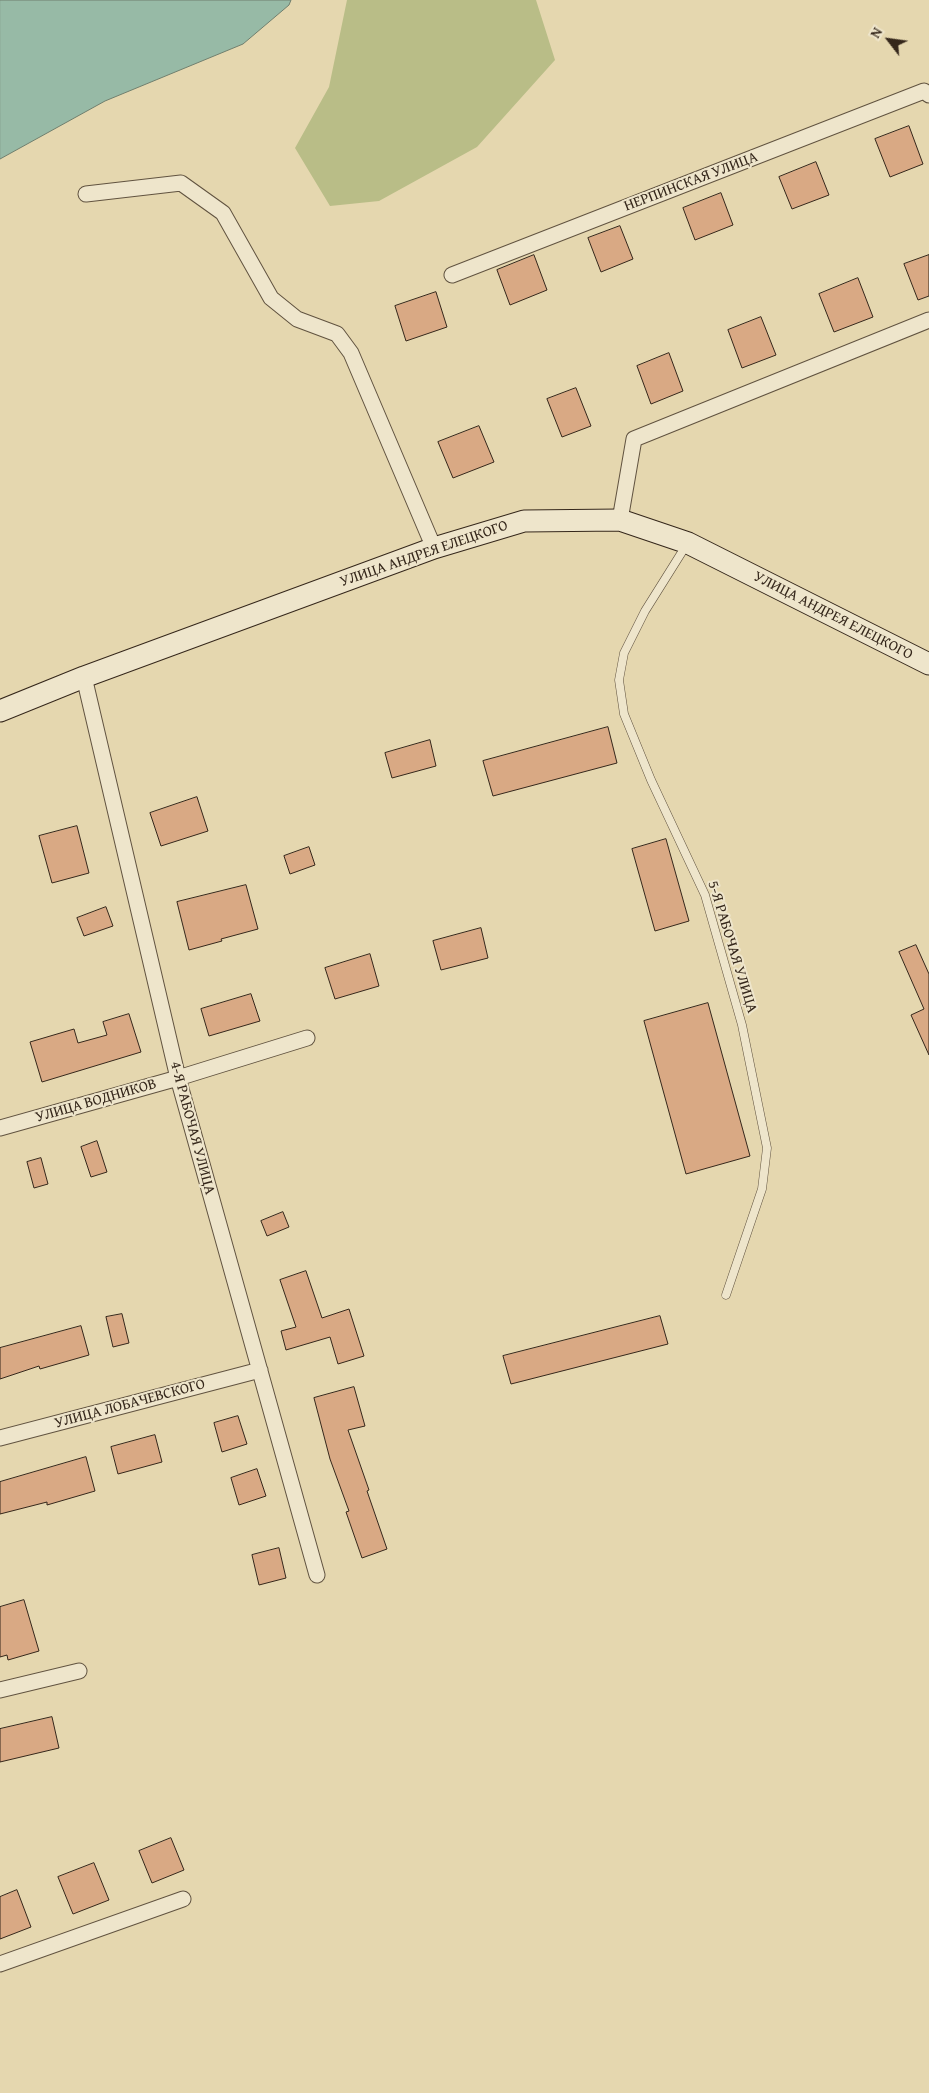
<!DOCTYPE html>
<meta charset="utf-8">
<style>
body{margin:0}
#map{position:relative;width:929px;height:2093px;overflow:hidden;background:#e5d7af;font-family:"Gentium Book Plus",serif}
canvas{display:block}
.north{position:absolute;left:864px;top:15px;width:50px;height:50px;-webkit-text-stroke:4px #eee5cb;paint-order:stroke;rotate:300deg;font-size:14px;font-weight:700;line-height:20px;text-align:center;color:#35271b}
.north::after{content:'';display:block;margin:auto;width:18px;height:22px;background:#35271b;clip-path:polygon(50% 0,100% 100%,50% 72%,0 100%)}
</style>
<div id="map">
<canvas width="929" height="2093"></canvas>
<div class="north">N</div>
</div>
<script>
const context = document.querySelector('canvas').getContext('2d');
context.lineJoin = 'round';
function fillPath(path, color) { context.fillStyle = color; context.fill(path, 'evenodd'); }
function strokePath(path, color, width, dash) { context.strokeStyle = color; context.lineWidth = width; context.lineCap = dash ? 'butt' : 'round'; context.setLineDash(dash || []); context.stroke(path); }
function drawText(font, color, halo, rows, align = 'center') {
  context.font = font + ' "Gentium Book Plus",serif'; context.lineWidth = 4; context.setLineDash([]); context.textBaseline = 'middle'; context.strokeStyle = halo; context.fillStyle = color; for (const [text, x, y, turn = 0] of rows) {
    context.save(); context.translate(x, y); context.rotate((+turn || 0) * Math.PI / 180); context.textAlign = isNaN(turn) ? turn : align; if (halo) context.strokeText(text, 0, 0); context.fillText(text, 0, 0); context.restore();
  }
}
const green = new Path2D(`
 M347,0H536L555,60L477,147L379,201L330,206L295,148L329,87Z`);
const water = new Path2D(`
 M0,0H291L289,5L243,44L105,101L0,159Z`);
const building = new Path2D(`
 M909,126L923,164L890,177L875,139Z
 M816,162L829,195L792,209L779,177Z
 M721,193L733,225L695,240L683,208Z
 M620,226L633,259L601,272L588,238Z
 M534,255L547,290L510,305L497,270Z
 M929,255V296L918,300L904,264Z
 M858,278L873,317L834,332L819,294Z
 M436,292L447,327L406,341L395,306Z
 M761,317L776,355L742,368L728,330Z
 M669,353L683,391L651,404L637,366Z
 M576,388L591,426L562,437L547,399Z
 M479,426L494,462L453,478L438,442Z
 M608,727L617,763L493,796L483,761Z
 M430,740L436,766L392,778L385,753Z
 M197,797L208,831L161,846L150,813Z
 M77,826L89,873L52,883L39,836Z
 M666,839L689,921L655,931L632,849Z
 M309,847L315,865L290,874L284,856Z
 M246,885L258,929L221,939L222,941L189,950L177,902Z
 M106,907L113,926L84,936L77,918Z
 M481,928L488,958L441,970L433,941Z
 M916,945L929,974V1055L911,1015L924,1009L899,952Z
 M370,954L379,986L335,999L325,968Z
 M251,994L260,1021L209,1036L201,1009Z
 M708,1003L750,1156L686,1174L644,1021Z
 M129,1014L141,1052L42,1082L30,1042L74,1029L78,1043L107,1035L103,1022Z
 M97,1141L107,1172L91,1177L81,1147Z
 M41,1158L48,1184L34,1188L27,1162Z
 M283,1212L289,1227L267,1236L261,1221Z
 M306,1271L322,1318L349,1309L364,1356L338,1364L330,1337L286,1350L281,1331L296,1327L280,1280Z
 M122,1314L129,1343L113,1347L106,1317Z
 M660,1316L668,1344L511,1384L503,1356Z
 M81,1326L89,1355L40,1369L39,1366L0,1379V1348Z
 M354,1387L365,1426L348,1430L369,1490L367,1491L387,1549L362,1558L346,1512L349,1511L330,1459L314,1398Z
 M238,1416L247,1444L222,1452L214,1423Z
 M155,1435L162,1462L118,1474L111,1447Z
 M86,1457L95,1491L47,1505V1502L0,1514V1482Z
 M257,1469L266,1496L239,1505L231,1478Z
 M279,1548L286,1578L259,1585L252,1555Z
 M24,1600L39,1651L8,1660L7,1655L0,1657V1607Z
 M52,1717L59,1748L0,1762V1729Z
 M171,1838L184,1870L152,1883L139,1851Z
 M94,1863L109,1900L73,1914L58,1877Z
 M17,1890L31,1927L0,1939V1897Z`);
const lane = new Path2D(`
 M687,544L645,611L624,653L619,680L624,714L651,780L705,895L742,1025L767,1148L762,1189L726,1295`);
const street = new Path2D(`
 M86,194L181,183L223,213L271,298L297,319L337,334L351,353L434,548
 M452,275L924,91L929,95
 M620,520L634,439L929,320
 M84,677L178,1078L317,1575
 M0,1128L178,1078L307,1038
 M0,1438L260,1370
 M0,1690L79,1671
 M0,1964L183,1899`);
const secondary = new Path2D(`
 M0,711L84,677L434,548L524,521L620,520L688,543L929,664`);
const streetNames = [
 ["НЕРПИНСКАЯ УЛИЦА",691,182,-21],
 ["УЛИЦА АНДРЕЯ ЕЛЕЦКОГО",424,554,-19],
 ["УЛИЦА АНДРЕЯ ЕЛЕЦКОГО",833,616,27],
 ["5-Я РАБОЧАЯ УЛИЦА",732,947,73],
 ["УЛИЦА ВОДНИКОВ",96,1101,-16],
 ["4-Я РАБОЧАЯ УЛИЦА",192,1128,75],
 ["УЛИЦА ЛОБАЧЕВСКОГО",130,1404,-15]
];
fillPath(green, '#b9bd87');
fillPath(water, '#97baa6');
strokePath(water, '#707f6e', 1);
fillPath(building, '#d9a984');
strokePath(building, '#35271b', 1);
strokePath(lane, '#615340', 9);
strokePath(street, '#615340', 17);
strokePath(secondary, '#35271b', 23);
strokePath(lane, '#eee5cb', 8);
strokePath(street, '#eee5cb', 15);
strokePath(secondary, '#eee5cb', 21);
drawText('15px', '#35271b', '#eee5cb', streetNames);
</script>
